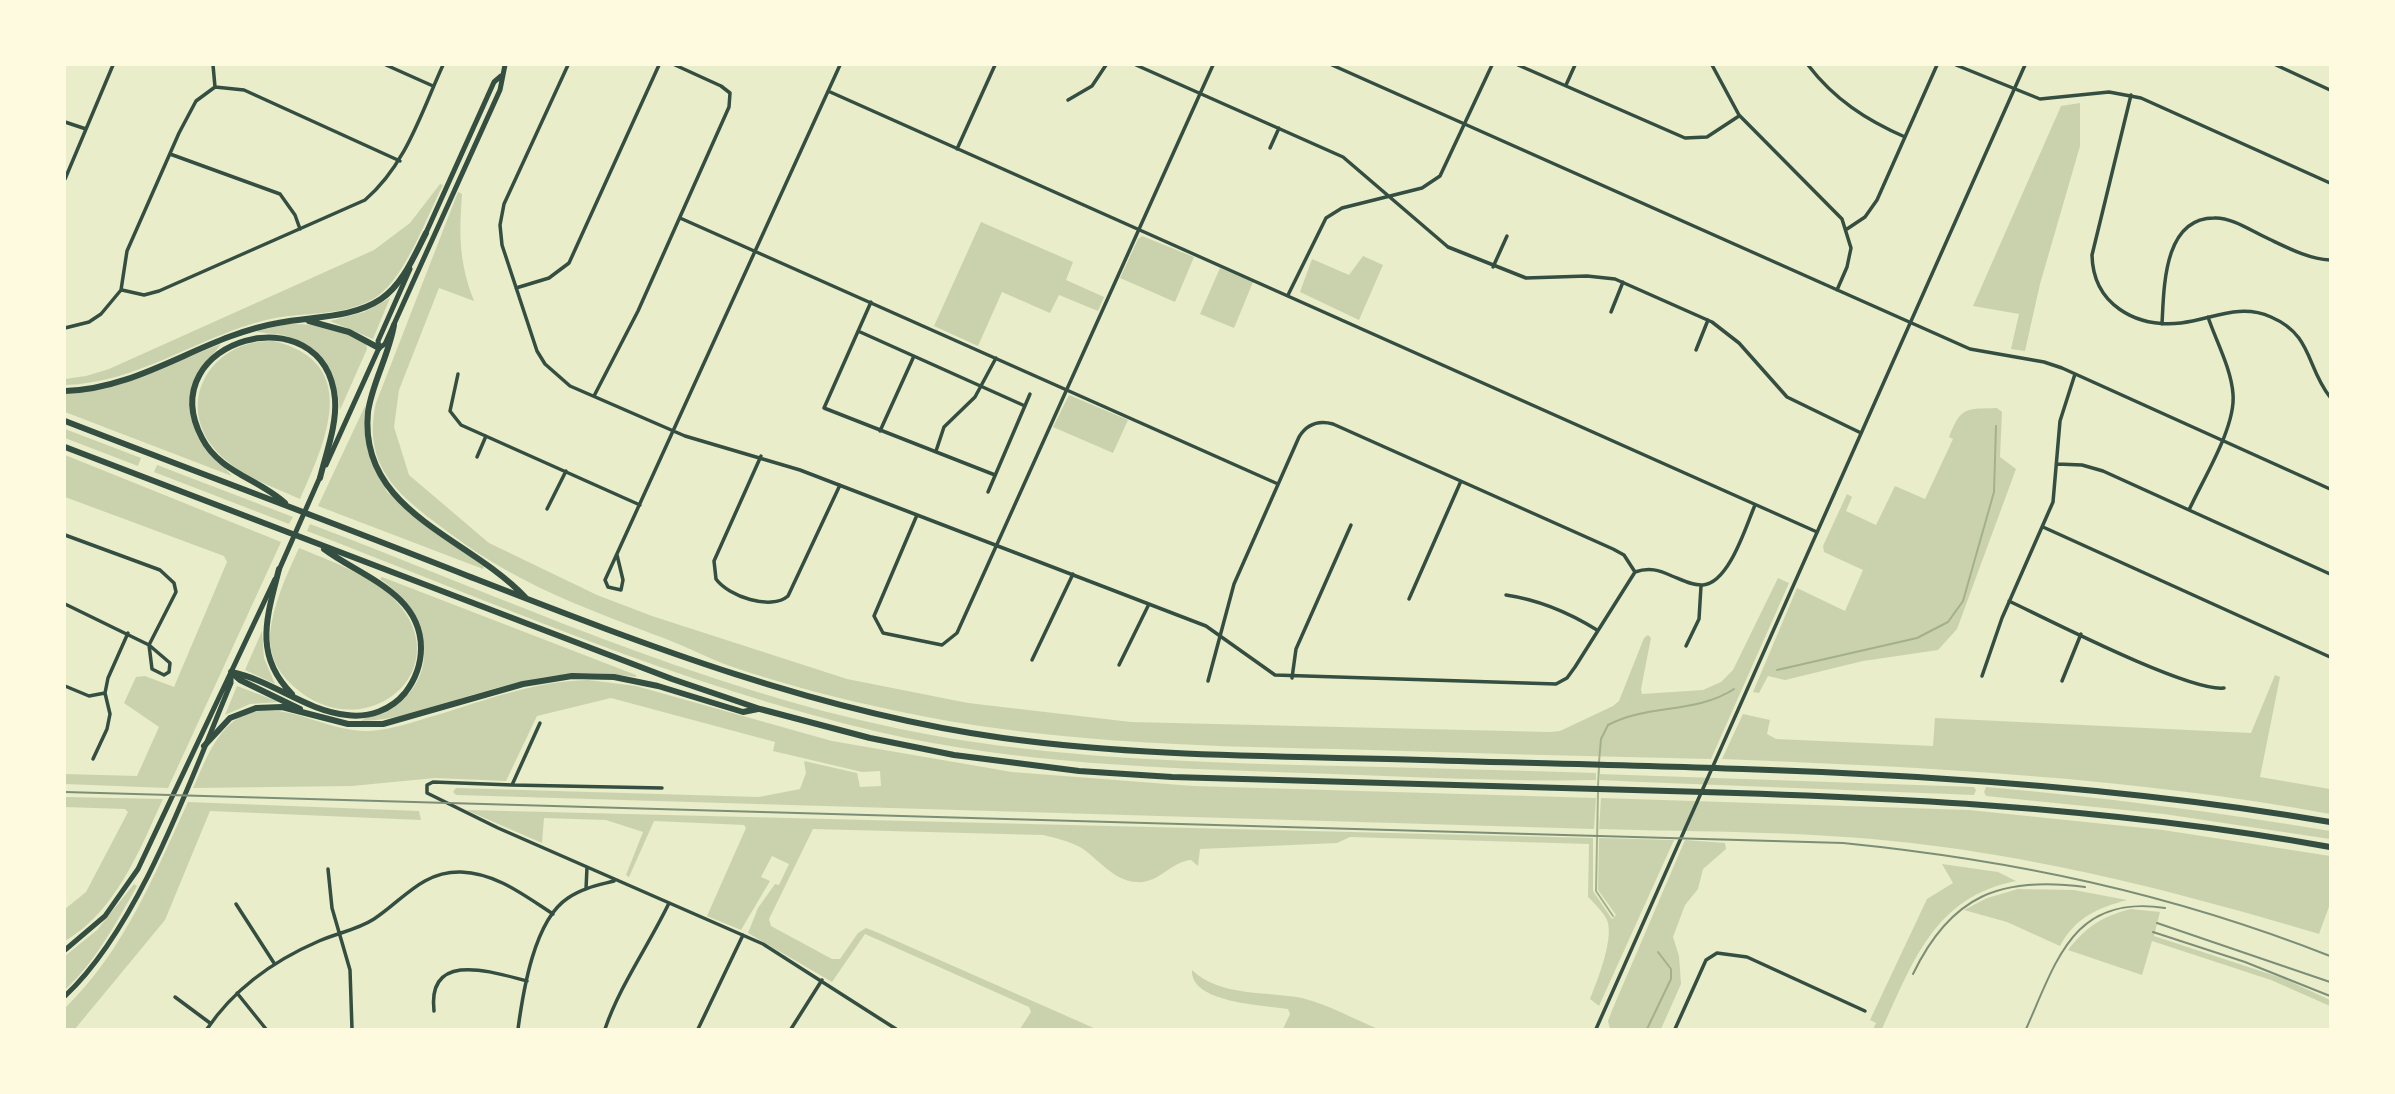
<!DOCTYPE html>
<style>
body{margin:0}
#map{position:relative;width:2395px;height:1094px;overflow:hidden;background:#e9edc9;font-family:"Work Sans",sans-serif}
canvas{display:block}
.frame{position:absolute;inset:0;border:66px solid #fefae0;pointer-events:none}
</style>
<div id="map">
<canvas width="2395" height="1094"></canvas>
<div class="frame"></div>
</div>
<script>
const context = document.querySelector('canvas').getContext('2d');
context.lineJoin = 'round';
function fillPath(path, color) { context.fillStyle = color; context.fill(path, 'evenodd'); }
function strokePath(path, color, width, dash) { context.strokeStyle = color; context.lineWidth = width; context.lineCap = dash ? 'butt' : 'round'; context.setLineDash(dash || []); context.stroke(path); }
const green = new Path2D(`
 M2080,103V146L2040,284L2025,351L2011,349L2019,314L1973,306L2061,106Z
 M440,184L443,185C427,216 406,275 379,295C349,318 301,311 266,320C197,337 138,383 65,385V379L86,376L109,369L374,250L410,223Z
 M458,192L462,194C459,236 459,262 474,301L439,288L399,390L394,427L409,475L489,543L597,595L652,616L847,679L968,703L1131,722L1550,732L1560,731L1613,706L1619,701L1644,638L1648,635L1651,638L1641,689L1642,694L1703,690L1721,682L1733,670L1778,578L1789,583L1711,759C1586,756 1461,753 1336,749C1188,746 1042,742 897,711C840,699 782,684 727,665C706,657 687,647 666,639C592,611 519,585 455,537C407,501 360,472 376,403Z
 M981,222L1073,262L1066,280L1104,297L1098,311L1059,295L1050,313L1002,292L978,346L934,326Z
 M1142,236L1194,257L1175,302L1120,278L1138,239Z
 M1363,256L1383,265L1359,320L1300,292L1312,259L1349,275Z
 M1220,268L1253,282L1234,328L1200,314Z
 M390,298L373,339L330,321L364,312Z
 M288,324C314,323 343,329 366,344L367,349L340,410C337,373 320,346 283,335C274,333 262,334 256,331Z
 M274,341C363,363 325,443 300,499C271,486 233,473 213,447C174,397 216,338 274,341Z
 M221,344L199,373L190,406L200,440L232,476L65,412V394L121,384Z
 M1069,395L1128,420L1113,453L1053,427Z
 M365,406L368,451L387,492L484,567L483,569L318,506Z
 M1997,408L2002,412L2000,457L2016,469L1957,629L1938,650L1863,661L1785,680L1768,676L1759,693L1753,692L1797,588L1845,611L1863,570L1824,552L1823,546L1847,494L1852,497L1846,511L1876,525L1895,486L1925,499L1953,439L1949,437C1961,406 1966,409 1997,408Z
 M65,429L141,458L138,466L65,438Z
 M65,455L281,542L168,788L65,784V774L137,776L159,727L124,703L136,677L145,676L174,687L227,562L224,556L65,497Z
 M157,465L293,517L289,524L154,472Z
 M310,524C503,597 697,687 900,729C1031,756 1163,761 1297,765C1397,767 1497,770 1596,773V780C1499,782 1400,776 1303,773C1160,768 1018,764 879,732C682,686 495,603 307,531Z
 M299,548C328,560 365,573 389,594C467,666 365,753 292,685C277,671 269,655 270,634C273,604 287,574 299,548Z
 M382,577L636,675V677C564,665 513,683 445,703C417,711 390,721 361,721C369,714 388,711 399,703C445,666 422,607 380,579Z
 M262,631L264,658L275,684L245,670Z
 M2275,675L2280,677L2260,777L2330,789V814C2129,777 1926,767 1722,759L1743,714L1770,720L1767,734L1776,739L1933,746L1935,718L2251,733Z
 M588,680L636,686L832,741L1012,772L1193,786L1596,798L1594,829L456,795L453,792L456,788L759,797L800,789L806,773L804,761L857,773L860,787L881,786L880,771L862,772L773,751L775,742L611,698L537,716L506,781L435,778L352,786L193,788C205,762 216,728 244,715C283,698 327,733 369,731C392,730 415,721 437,715C486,700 536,681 588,680Z
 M237,686L279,702L250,704L225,715Z
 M1600,774L1974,787L1976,790L1974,795L1642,782L1600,780Z
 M1986,787C2102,797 2216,812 2330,831V839L2164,814L1986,796L1984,792Z
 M65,797L163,799C139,851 116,911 65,941V909L86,892L128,812L125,809L65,807Z
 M1601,798L1969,810L2163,830L2330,856V904L2319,934C2185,894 2051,859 1911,843C1808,831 1703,832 1599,829Z
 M188,802L419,811L421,820L210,811L165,920L75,1029H65V1008C124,951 154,875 188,802Z
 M466,810L1593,838V891L1612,919L1616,915L1598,890L1599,838L1674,840L1599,1006L1590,999C1597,981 1616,935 1606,918C1602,911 1594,903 1588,897L1589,844L1350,837L1337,843L1200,849L1198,866L1191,860C1170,862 1159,884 1136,882C1112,880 1099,859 1080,847C1068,841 1056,838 1043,835L813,829L769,919L771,926L832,959H840L858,933L866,928L874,931L1096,1029H1020L1031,1012L1029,1007L865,934L832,982L748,933L758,908L775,884L779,885L789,864L772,856L761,877L770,881L741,930L707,916L746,828L744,825L654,821L629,877L626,875L643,832L606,820L544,818L542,843Z
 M1685,840L1725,843L1726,849L1703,869L1698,889L1685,905L1673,937L1679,956L1681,984L1661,1029H1610L1608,1021L1613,1008Z
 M1942,864L1998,872L2016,881C1934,897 1913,962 1882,1029H1873L1876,1023L1870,1020L1927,899L1953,883Z
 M134,884L137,886C116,923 96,961 65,990V956L97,930Z
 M2018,889L2074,890L2127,900C2097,908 2075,918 2060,946L2007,922L1964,910L1987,898Z
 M2131,909L2160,912L2154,936L2285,979L2330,1000V1006L2271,980L2152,941L2142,975L2068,950C2086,927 2102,916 2131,909Z
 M1192,970C1220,997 1266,991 1302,998C1327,1004 1354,1019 1378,1029H1283L1290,1014L1288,1009C1263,1005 1190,1003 1192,970Z`);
const stream = new Path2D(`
 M1777,670L1917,638L1948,622L1963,601L1994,492L1996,426
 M1599,762L1601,739L1608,725C1647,704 1696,714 1734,689
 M1598,786L1599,767
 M1598,792L1596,891L1613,916
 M1647,1029L1671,979V969L1658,952`);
const minor = new Path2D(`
 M213,65L215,87
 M386,65L433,86
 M568,65L504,204L500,225L502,245L537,351L545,364L570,386L685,436L800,470L1206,626L1275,675L1556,684L1567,678L1575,667L1635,572C1649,567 1659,570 1672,576C1682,580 1693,586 1703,585C1729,583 1746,526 1755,505
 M1136,65L1343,157L1448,247L1526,278L1587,276L1615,279L1712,322L1739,343L1787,397L1861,433
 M1332,65L1970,349L2044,362L2062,368L2330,489
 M1518,65L1685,138L1707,137L1739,116
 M1712,65L1739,115L1842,219L1851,248L1847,267L1837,290
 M1808,65C1834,99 1866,120 1905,137
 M1956,65L2040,99L2109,92L2141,98L2330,183
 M2276,65L2330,90
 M1566,85L1575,65
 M828,91L1817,532
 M2131,95L2092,255C2093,304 2135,328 2181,323C2213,319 2239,303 2271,317C2313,335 2306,367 2330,397
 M1068,100L1092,86L1106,65
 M65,122L86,129
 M1270,148L1279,128
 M957,149L995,65
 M170,154L280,194L295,215L300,229
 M65,179L113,65
 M680,218L1278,484
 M1847,229L1865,217L1877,200L1937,65
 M1493,267L1507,236
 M516,288L549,278L569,263L659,65
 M122,290L144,295L159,291L365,200C406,165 421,113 443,65
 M1288,295L1326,218L1342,208L1422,188L1440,176L1492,65
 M871,302L824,408L995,475
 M1611,312L1623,282
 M2162,324C2164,289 2163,218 2214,218C2232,217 2253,232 2269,239C2288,248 2309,259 2330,260
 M65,328L89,322L101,314L121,290L127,251L179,133L196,101L215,87L244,90L400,161
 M858,331L1025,406
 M1696,350L1708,320
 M458,374L450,411L461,425L640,505
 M594,396L638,311L729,107L730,93L721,86L675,65
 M880,431L914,356
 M936,451L944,427L975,397L996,358
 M761,456L714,561L716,579C728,596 771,611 788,596L840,485
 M477,457L486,436
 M2057,464L2082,465L2103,471L2330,574
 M988,492L1030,394
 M547,509L566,471
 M2189,510C2203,479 2236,427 2233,394C2231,368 2216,341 2208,317
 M917,515L874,616L883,633L942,645L957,633L1213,65
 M2043,527L2330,657
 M65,535L160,570L174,583L176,592L149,645L65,604
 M617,555L623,580L621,590L608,587L605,580L840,65
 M1506,595C1540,600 1568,612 1597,630
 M1409,599L1461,481
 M2009,601C2049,620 2189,692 2224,688
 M149,645L170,663L169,672L164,675L152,669Z
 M1686,646L1699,619L1701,586
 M1032,660L1073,574
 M1119,665L1149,604
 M1982,676L2002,618L2053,502L2060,421L2075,374
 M1292,678L1296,649L1351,525
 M1208,681L1234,584L1299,437C1307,424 1318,420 1333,424L1613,549L1624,555L1635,572
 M2062,681L2081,634
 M65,686L89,696L105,693
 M540,723L512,785L433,782L427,785V793L498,828L763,944L896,1029
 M93,759L107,729L110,714L105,693L108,678L128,633
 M512,785L662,788
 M328,869L332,908L350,970L352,1029
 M586,889L587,867
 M236,904L274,963
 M237,993L266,1029
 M175,997L210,1023
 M434,1011C427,950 492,972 527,981
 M207,1029C234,989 275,960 319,941C337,933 357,930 374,919C403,900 422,871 461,872C496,873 525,896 553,914
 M518,1029C523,992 534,920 568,898C582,888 599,885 614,881
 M605,1029C620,985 649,945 669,903
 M698,1029L743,935
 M791,1029L822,980
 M1675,1029L1706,960L1717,953L1747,957L1865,1011`);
const tertiary = new Path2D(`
 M1596,1029L2025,65`);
const primary = new Path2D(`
 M425,235L494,82L501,76
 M379,348L385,344L500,90L505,65
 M326,465L379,348L378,341L410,269
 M279,570L320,477
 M65,950L105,916L138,869L275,579
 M65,996C140,926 191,778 231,683V672`);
const motorway = new Path2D(`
 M309,321L349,332L379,348
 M394,325C389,355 372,383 368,412C358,512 469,537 525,597
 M65,391C142,389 203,336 278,323C312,316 351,319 381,299C403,284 414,256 426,233
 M65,421C199,473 334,523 468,576C643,644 816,712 1003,738C1142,757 1283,756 1423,760C1726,769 2030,770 2330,822
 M65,447L672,679L760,709L870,738L954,755L1079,771L1172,777C1325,782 1479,786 1633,790C1867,796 2099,805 2330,847
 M285,503C259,479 219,472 202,438C150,339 325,291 335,399C337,425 326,453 320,478
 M279,569C267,617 253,655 292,694
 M231,672C272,680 306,711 347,715C369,718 391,710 405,693C415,680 421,665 421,648C421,593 360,576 324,549
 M232,673L240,680L300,709
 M204,746L230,718L256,708L282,707L348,724H383L523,684L572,676L614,677L658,686L743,712L758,709`);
const rail = new Path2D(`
 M65,792L1843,843C2013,860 2170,893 2330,956
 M2157,923L2330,982
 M2153,932L2245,962L2330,996
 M1913,974C1951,895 2001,876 2085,887
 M2026,1029C2057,960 2073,894 2165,908`);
fillPath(green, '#cad2ad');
strokePath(stream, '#a3b18a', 2);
strokePath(minor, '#344e41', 3.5);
strokePath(tertiary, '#344e41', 3.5);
strokePath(primary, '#344e41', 5);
strokePath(motorway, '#344e41', 6);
strokePath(rail, '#7c8e77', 2);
</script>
